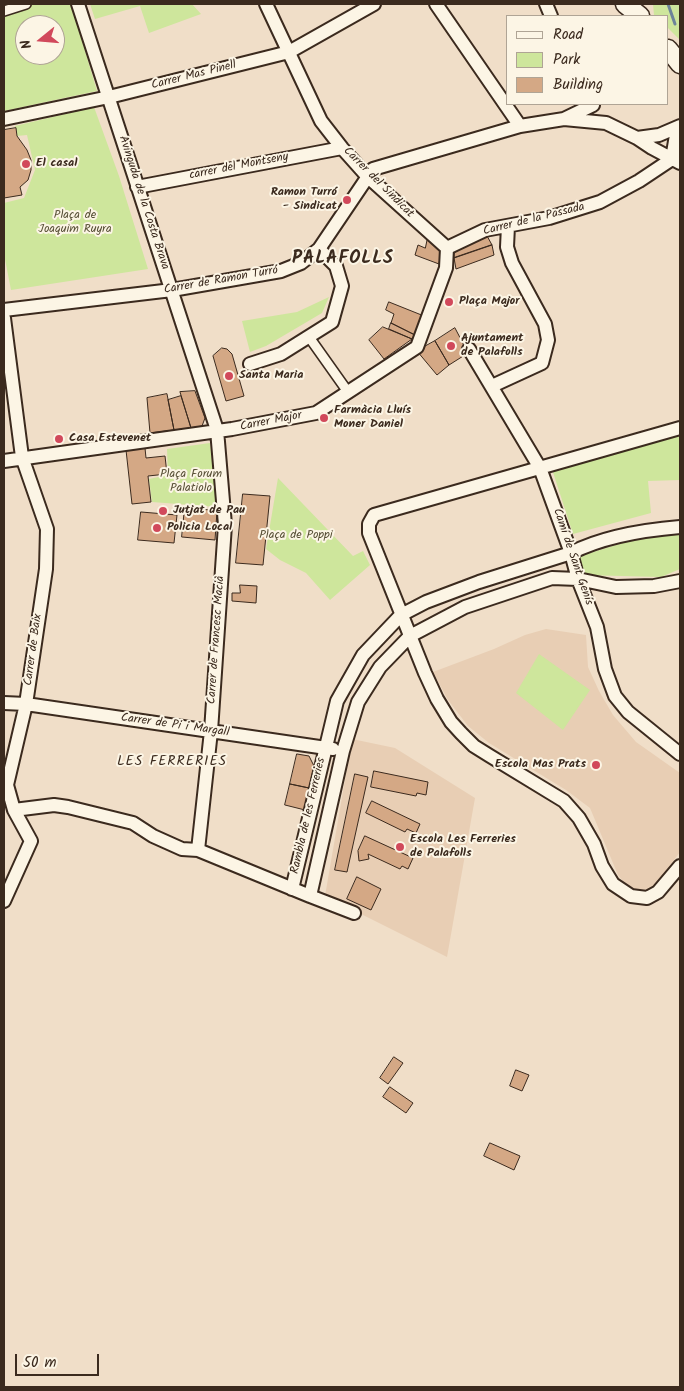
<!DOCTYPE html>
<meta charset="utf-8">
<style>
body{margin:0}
#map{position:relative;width:684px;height:1391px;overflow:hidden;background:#f0dec8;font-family:Kalam,sans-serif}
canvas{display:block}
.frame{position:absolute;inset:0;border:5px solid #3b2a1e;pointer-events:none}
.legend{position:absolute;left:506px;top:15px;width:162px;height:90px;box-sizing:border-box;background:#fcf5e5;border:1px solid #afa495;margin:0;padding:6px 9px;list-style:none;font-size:15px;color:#3b2a1e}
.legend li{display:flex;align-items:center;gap:10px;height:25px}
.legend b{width:25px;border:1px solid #afa495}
.north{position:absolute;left:15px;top:15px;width:50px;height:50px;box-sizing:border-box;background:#fcf5e5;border:1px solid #afa495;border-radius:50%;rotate:253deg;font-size:14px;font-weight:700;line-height:20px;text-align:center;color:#3b2a1e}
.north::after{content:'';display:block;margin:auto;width:18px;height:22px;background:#d1495b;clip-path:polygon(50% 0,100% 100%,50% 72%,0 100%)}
.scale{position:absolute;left:15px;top:1354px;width:84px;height:22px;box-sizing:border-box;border:2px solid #3b2a1e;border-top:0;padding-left:6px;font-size:15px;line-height:18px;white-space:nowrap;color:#3b2a1e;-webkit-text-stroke:4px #fcf5e5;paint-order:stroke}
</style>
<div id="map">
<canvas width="684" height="1391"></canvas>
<div class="frame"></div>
<ul class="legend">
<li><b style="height:6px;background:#fcf5e5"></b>Road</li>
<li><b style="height:14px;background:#cee69c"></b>Park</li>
<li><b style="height:14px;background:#d4a885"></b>Building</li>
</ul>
<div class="north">N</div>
<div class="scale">50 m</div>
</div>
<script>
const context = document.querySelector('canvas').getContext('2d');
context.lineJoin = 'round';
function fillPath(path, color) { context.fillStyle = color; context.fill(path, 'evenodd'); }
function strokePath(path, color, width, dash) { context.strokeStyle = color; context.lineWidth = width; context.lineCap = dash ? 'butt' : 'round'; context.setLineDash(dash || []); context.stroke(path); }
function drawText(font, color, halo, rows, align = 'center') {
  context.font = font + ' Kalam,sans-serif'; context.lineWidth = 4; context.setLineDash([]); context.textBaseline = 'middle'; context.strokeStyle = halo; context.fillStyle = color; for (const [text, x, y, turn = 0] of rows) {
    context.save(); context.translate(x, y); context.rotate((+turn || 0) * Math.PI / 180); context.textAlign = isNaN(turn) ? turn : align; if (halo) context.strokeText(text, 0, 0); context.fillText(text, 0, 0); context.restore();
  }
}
const built = new Path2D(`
 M546,629L586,635L588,667L599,691L613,715L636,742L680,773V852L652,890H637L627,886L618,875L590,808L566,790L489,743L468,726L448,700L433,672L494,649L525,635Z
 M352,739L395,748L475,798L447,957L325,896Z`);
const green = new Path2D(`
 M15,4H71L97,91L4,111V8ZM25,25H55V55H25Z
 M90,4H192L201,14L149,33L140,6L95,19Z
 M653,4H680V40L668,28V16L654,15Z
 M94,107L119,176L148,269L11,290L4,254V203L24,198L35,170L27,135L17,136L15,126Z
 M329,297L322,313L266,346L250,352L242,321L297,312Z
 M652,429L680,430V480L648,481L651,513L573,534L550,463Z
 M210,443L217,507L152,502L149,479L168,475L167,449Z
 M278,478L353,556L363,551L370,565L330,600L306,573L280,560L266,549Z
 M680,534V569L661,577L582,575L577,557L642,537Z
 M539,654L590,690L563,730L516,693Z`);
const stream = new Path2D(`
 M668,4L675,24`);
const building = new Path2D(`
 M16,128L17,136L27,150L31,160V170L28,180L20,187L22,195L4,198V130Z
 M486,234L492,245L454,258V254L456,250Z
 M428,237L436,244L441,251L439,264L415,255L418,245L425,248Z
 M492,245L494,255L456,269L454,258Z
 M389,302L424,316L417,336L391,323L394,314L386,310Z
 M391,323L417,336L412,339L389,329Z
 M383,327L412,339L384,359L369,340Z
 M455,328L468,353L449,365L435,341Z
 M435,341L449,365L437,375L417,351Z
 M222,348L227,349L232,354L244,396L226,401L213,356Z
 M195,391L205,418L202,426L191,428L180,392Z
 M167,394L174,430L150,433L147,398Z
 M181,396L191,428L174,430L168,400Z
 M145,448L146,458L165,456L167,474L148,476L151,502L132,504L126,450Z
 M243,494L270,496L263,565L236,563Z
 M185,507L217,511L215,540L182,537Z
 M141,512L177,515L174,543L138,540Z
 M240,585L257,586L256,603L232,601V593H240Z
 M297,754L309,756L314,766L309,788L290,784Z
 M374,771L428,782L426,795L417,793L416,796L371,787Z
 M355,774L368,777L347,872L335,870Z
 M290,784L309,788L305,810L285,805Z
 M372,801L420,824L416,833L407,829L405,832L366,813Z
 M365,836L413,858L408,869L402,866L400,869L368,854L369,859L359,861L358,851Z
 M357,877L381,889L371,910L347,899Z
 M394,1057L403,1063L388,1084L380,1078Z
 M516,1070L529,1075L522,1091L510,1086Z
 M390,1087L413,1103L406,1113L383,1097Z
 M490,1143L520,1156L514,1170L484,1156Z`);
const pedestrian = new Path2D(`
 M4,11L26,4
 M309,337L348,392`);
const minor = new Path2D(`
 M78,4L217,430L225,525L211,731L198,850
 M266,4L321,121L342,148L367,176L447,248
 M436,4L520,126
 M546,4L551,16
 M4,119L109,97L289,52L374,4
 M564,119L593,105
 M637,138L659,135L680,126
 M672,159L677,129
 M137,187L342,148
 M447,248L485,230L549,218L600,202L639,181L672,159L677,158
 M4,310L172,290L281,271L301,263L319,249L373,169L520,126L564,119L606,123L637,138L652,148L680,163
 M4,318L22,457L47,529L46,569L26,704L7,785L14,810L31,841L4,901
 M469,349L540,468L571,553L578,579L597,627L605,669L615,696L628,712L680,754
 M250,364L281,354L332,322L342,286L336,266L319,249
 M492,386L542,363L548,340L545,324L512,263L507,247L508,226
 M680,428L374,515L369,524V533L425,673L437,699L451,722L461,733L474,746L490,756L564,801L579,818L594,844L602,866L613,884L631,896L647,898L658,892L680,866
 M4,461L232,429L316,413L417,347L446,268L447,248
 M4,703L26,704L333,749
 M14,810L54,805L68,807L133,823L153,836L182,849L198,850L310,896L343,751L358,702L380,667L410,636L465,607L552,578L578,579L616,587L654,586L680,581
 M292,889L337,701L363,655L401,615L426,602L479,582L571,553C604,536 644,530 680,527
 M310,896L354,913`);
const secondary = new Path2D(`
 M625,4L640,16
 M668,49L680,64`);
const markers = [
 [26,164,5,"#d1495b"],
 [347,200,5,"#d1495b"],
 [449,302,5,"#d1495b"],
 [451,346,5,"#d1495b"],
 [229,376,5,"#d1495b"],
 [324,418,5,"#d1495b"],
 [59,439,5,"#d1495b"],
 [163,511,5,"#d1495b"],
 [157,528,5,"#d1495b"],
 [596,765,5,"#d1495b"],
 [400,847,5,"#d1495b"]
];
const streetNames = [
 ["Carrer Mas Pinell",194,76,-14],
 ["carrer del Montseny",239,167,-11],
 ["Carrer del Sindicat",378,183,45],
 ["Avinguda de la Costa Brava",143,203,72],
 ["Carrer de la Passada",534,220,-14],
 ["Carrer de Ramon Turró",221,281,-10],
 ["Carrer Major",271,422,-11],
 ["Camí de Sant Genís",572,557,71],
 ["Carrer de Francesc Macià",217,640,-86],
 ["Carrer de Baix",34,650,-82],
 ["Carrer de Pi i Margall",175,726,8],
 ["Rambla de les Ferreries",309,816,-77]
];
const poiNames = [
 ["El casal",36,164],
 ["Ramon Turró",337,193,"right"],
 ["- Sindicat",337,207,"right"],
 ["Plaça Major",459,302],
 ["Ajuntament",461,339],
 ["de Palafolls",461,353],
 ["Santa Maria",239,376],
 ["Farmàcia Lluís",334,411],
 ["Moner Daniel",334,425],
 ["Casa Estevenet",69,439],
 ["Jutjat de Pau",173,511],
 ["Policia Local",167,528],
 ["Escola Mas Prats",586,765,"right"],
 ["Escola Les Ferreries",410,840],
 ["de Palafolls",410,854]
];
const parkNames = [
 ["Plaça de",75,216],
 ["Joaquim Ruyra",75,230],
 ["Plaça Forum",191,475],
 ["Palatiolo",191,489],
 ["Plaça de Poppi",296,536]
];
const neighbourhoodNames = [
 ["LES FERRERIES",172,763]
];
const districtNames = [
 ["PALAFOLLS",343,260]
];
fillPath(built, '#e8ceb4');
fillPath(green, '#cee69c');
strokePath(stream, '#6d8499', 3);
fillPath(building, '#d4a885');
strokePath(building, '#3b2a1e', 1);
strokePath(pedestrian, '#3b2a1e', 12);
strokePath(minor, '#3b2a1e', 16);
strokePath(secondary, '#3b2a1e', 21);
strokePath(pedestrian, '#fcf5e5', 9);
strokePath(minor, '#fcf5e5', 12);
strokePath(secondary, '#fcf5e5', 18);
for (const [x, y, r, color] of markers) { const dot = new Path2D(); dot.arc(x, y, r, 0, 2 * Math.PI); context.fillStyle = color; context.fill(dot); strokePath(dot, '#fcf5e5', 2); }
drawText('12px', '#3b2a1e', '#fcf5e5', streetNames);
drawText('bold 12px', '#3b2a1e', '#fcf5e5', poiNames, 'left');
drawText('12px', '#585037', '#fcf5e5', parkNames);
context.letterSpacing = '1px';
drawText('14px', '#3b2a1e', '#fcf5e5', neighbourhoodNames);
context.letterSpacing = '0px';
context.letterSpacing = '1px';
drawText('bold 18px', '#3b2a1e', '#fcf5e5', districtNames);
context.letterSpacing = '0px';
</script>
